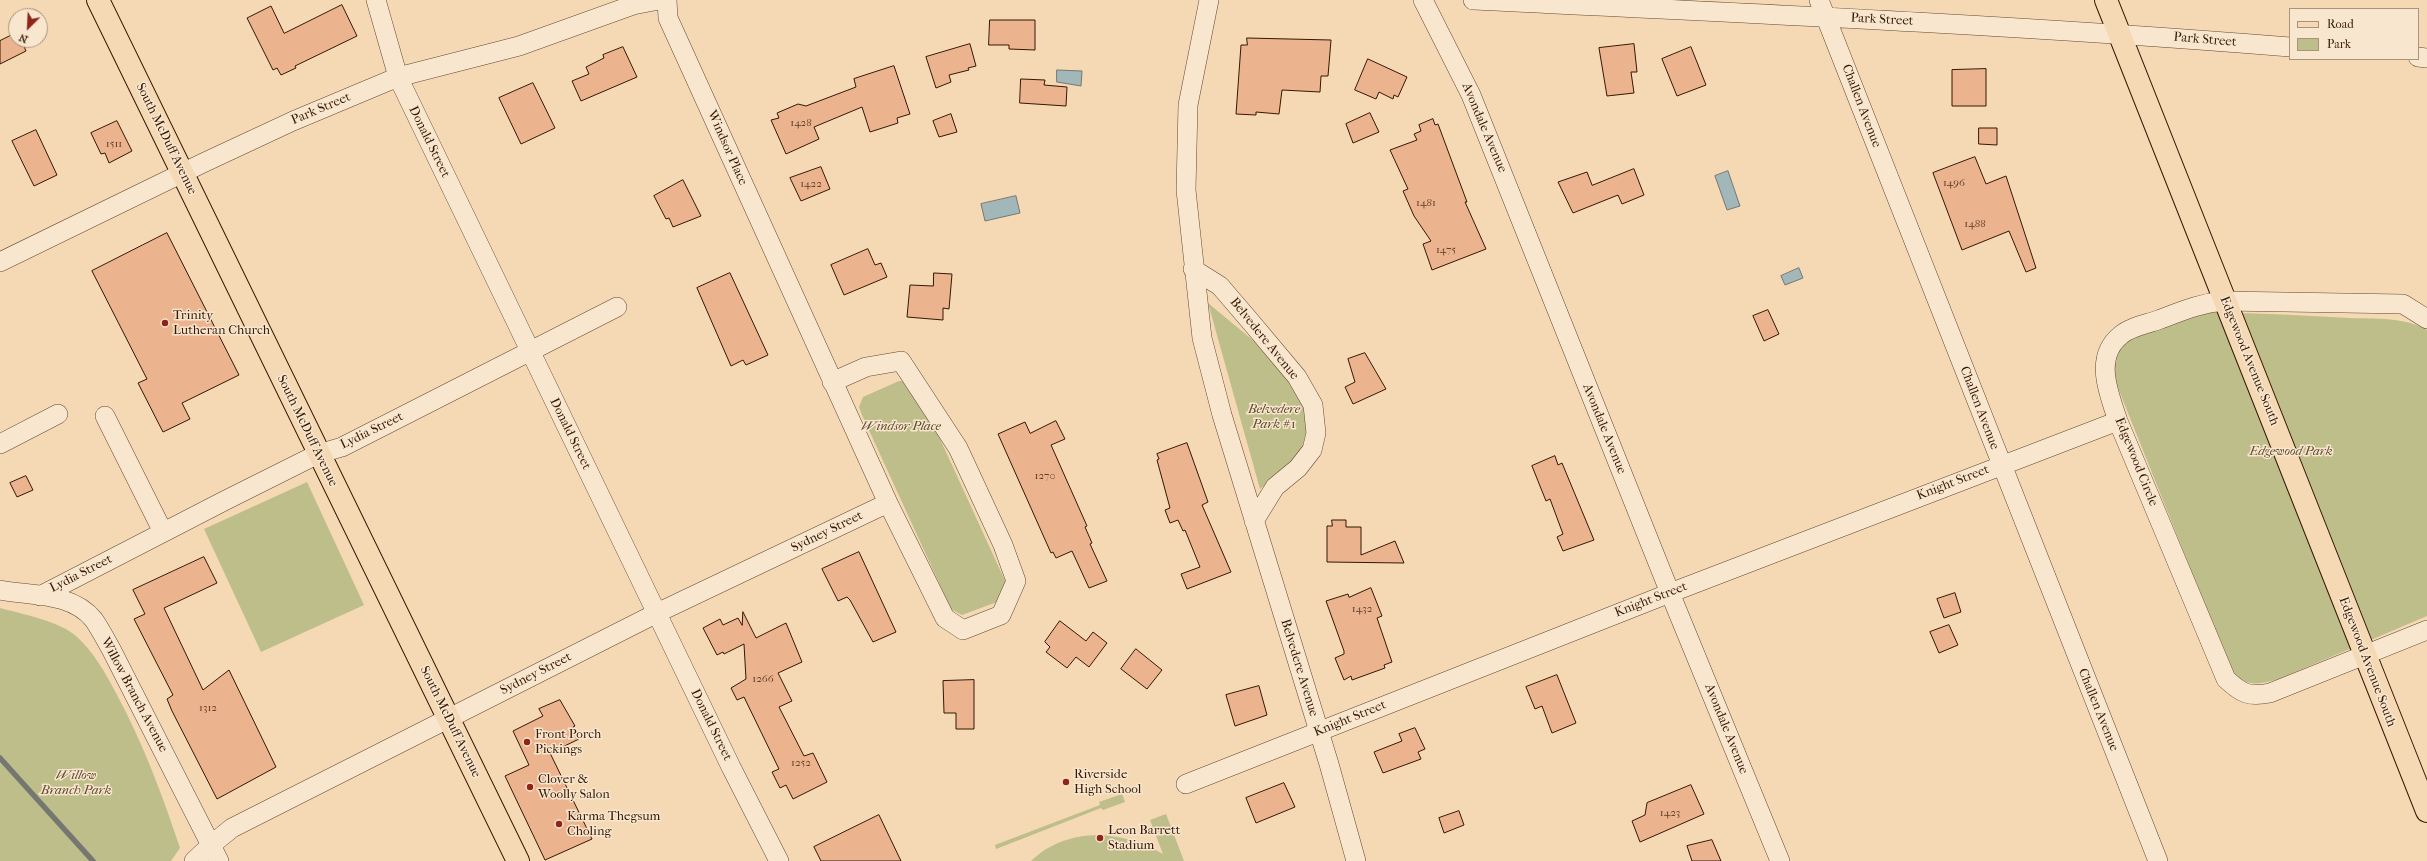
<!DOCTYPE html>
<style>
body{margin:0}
#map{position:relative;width:2427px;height:861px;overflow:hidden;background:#f4d9b4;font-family:"IM FELL French Canon",serif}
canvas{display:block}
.legend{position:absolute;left:2289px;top:8px;width:130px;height:52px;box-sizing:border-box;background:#f8e6ce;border:1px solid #aa937d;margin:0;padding:5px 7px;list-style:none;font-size:12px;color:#351704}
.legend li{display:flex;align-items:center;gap:8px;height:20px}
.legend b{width:20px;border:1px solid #aa937d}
.north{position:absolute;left:8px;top:8px;width:40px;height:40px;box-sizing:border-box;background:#f8e6ce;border:1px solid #aa937d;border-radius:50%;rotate:204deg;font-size:11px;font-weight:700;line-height:16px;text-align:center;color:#351704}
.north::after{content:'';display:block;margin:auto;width:14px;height:18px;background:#8f2418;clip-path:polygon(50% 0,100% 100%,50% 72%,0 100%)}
</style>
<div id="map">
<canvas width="2427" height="861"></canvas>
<ul class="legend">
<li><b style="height:5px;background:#f4d9b4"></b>Road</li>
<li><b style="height:11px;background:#bebe8b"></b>Park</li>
</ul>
<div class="north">N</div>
</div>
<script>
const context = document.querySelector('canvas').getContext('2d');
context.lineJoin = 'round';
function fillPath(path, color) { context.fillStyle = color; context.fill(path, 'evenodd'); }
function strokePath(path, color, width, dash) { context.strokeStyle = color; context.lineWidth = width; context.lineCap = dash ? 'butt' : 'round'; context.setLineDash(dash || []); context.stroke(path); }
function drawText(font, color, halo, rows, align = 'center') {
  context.font = font + ' "IM FELL French Canon",serif'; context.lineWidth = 3; context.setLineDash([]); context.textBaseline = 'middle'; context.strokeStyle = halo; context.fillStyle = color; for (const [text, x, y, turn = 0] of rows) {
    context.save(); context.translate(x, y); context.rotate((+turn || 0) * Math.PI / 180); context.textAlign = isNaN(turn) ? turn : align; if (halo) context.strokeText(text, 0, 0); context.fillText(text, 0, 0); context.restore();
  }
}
const green = new Path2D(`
 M1208,303L1255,342L1282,372L1305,405L1308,424L1302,448L1286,468L1260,489Z
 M2202,312C2252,313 2300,315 2349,318C2374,319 2406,317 2427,330V616L2279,679C2259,684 2251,687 2233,675L2114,378C2115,367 2116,355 2123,345C2131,334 2187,317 2202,312Z
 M899,381H907L919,393L1007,585L997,602L962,615L951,609L862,415L859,407L863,397Z
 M307,482L364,605L261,652L204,529Z
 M0,608C22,614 59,621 76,636C93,651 106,674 116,693C143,743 162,794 180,848L171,861H0Z
 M1122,794L1125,802L1103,810L1101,808L996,849L995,845L1100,805L1099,802Z
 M1166,814L1184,861H1031C1068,826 1121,830 1163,854L1150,820Z`);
const water = new Path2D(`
 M1057,70L1082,71L1081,86L1057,82Z
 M1728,171L1740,206L1727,210L1715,176Z
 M1016,196L1020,213L985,221L981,204Z
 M1799,268L1803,278L1785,285L1781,276Z`);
const stream = new Path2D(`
 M0,758L93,861`);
const building = new Path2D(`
 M342,5L357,36L295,66L296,68L281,75L277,68L273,70L247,18L271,6L284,33Z
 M990,20H1035V50L1009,49V45H989Z
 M16,33V40H21L26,51L0,64V41Z
 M1247,38L1331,40L1328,76H1321L1320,92L1282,90L1279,114L1256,112V115L1236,114L1241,45H1247Z
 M970,44L976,66L968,68L969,70L949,75L951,82L936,88L926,57Z
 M1634,44L1637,72H1631L1634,93L1607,96L1599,48Z
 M623,47L637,77L581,101L572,81L589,74L586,67L604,58L603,55Z
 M1691,47L1706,85L1677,96L1662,59Z
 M1368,59L1407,77L1398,97L1394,95L1393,99L1379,92L1376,99L1355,90Z
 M894,66L910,114L897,118L898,123L870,132L862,107L814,127L819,139L786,154L771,120L779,118L777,113L798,104L806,106L856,87L854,79Z
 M1986,69V106H1952V70Z
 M1021,79L1045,80L1044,85L1067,87L1066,106L1020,103Z
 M533,83L555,128L521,144L499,98Z
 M1370,113L1379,132L1353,143L1346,124Z
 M951,114L957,132L939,137L933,121Z
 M1433,119L1435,125L1438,124L1467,202H1465L1486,249L1432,270L1423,244L1431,241L1414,216L1403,191L1408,189L1390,150L1417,140L1414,134L1421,131L1419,125Z
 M117,121L132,151L109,163L105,153L101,154L91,133Z
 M1979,128H1997V145L1979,144Z
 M36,130L57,175L34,186L12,141Z
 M1975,157L1986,184L2006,176L2036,268L2026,272L2009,231L1962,250L1933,173Z
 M821,167L830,189L801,201L790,178Z
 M1634,169L1644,195L1622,204L1618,195L1573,213L1558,182L1587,172L1592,185Z
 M683,180L701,216L673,227L669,218L666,219L654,196Z
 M167,233L239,375L182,403L190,419L163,432L138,383L147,379L92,271Z
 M868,249L875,265L881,263L887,277L844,295L831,265Z
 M730,273L768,355L746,365L743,360L731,366L697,288Z
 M934,273L952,274L949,309L943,308V320L907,317L910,285L933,286Z
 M1768,310L1779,334L1764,341L1753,316Z
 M1365,353L1386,389L1353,404L1345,387L1355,382L1348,359Z
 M1056,421L1065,439L1051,445L1087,526L1085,527L1092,543L1090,544L1107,581L1089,588L1072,551L1056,558L1053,552L1051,553L998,434L1025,422L1030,433Z
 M1187,443L1208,502L1202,505L1231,572L1187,589L1181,574L1200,567L1185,530L1183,531L1178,520L1170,523L1165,510L1170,508L1157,460L1159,459L1157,454Z
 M1555,456L1558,465L1562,463L1594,540L1563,551L1557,537L1563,534L1550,499L1546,501L1532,466Z
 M26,476L33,490L17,497L10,483Z
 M1332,520H1346V527H1361V555L1395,541L1404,563L1327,562V526H1332Z
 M859,552L896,632L873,642L850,600L847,597L838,601L822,569Z
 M204,557L217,583L164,608L203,690L229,670L276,767L217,799L172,711L167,699L173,695L134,619L145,614L133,590Z
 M1371,588L1382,616L1377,618L1392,662L1384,665L1385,668L1352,680L1351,676L1344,680L1335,658L1344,654V651L1326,601L1348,594L1349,597Z
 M1955,593L1961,612L1944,618L1937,599Z
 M743,612L756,638L786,623L802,662L778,673L792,701L779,707L804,756L813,753L827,782L793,799L786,785L780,788L772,772L779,769L744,697L737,700L731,688L746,679L744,644L724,654L723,652L717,655L703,628L720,619L723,625L738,618L742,625Z
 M1060,621L1086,641L1093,632L1107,643L1089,667L1076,657L1067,668L1046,652L1050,647L1045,642Z
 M1949,625L1958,645L1939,653L1930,632Z
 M1136,649L1162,670L1147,689L1121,669Z
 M1557,675L1576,723L1552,733L1542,706L1535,709L1526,687Z
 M974,680V729H956V713H944L943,681Z
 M1259,686L1267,715L1235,726L1226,695Z
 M560,700L575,726L573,727L579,739L550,753L592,839L545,860L505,776L529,765L513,731L543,716L539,709Z
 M1415,728L1425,749L1418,752L1421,759L1383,773L1374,752L1402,741L1399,734Z
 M1284,783L1295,807L1256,823L1246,798Z
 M1691,785L1704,814L1640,842L1632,821L1645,815L1647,803Z
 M1459,811L1464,825L1444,833L1439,818Z
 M879,815L901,861H821L814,847Z
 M1712,840L1721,861H1692L1687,846Z`);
const minor = new Path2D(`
 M376,0L398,77L731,767L779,861
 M667,0L668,18L888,503L945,618L963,630L1001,615L1016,581L1003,545L958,448L901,361L866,367L832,382
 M1209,0L1188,105L1186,190L1202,338L1222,415L1329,764L1356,861
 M1423,0L1471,95L1670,593L1780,861
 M1473,0C1745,13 2018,25 2290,47
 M1819,0L2158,861
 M2418,57L2427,58
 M0,262L203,163L293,121L398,77L519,46L633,5L659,0
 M1193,269L1220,286L1250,321L1297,377L1313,405L1316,433L1312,450L1298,468L1275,487L1254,521
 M2427,319L2403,304L2225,301C2200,303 2182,311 2158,320C2147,324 2130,327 2121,335C2093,357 2109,394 2118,421L2226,679C2242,694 2249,697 2270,693L2427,630
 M105,416L163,532
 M0,444L58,414
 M0,590C31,596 72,592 94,620C100,629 106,640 111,649L219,861
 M40,596L226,500L318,454L342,447L617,307
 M1186,784L1670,593L2118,421
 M194,861L211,845L232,828L657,613L888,503`);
const major = new Path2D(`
 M98,0L518,861
 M2106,0L2427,811`);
const markers = [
 [165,323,4,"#8f2418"],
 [527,742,4,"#8f2418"],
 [1066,782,4,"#8f2418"],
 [530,787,4,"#8f2418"],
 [559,824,4,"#8f2418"],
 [1100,838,4,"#8f2418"]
];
const numberNames = [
 ["1428",801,123],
 ["1511",114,144],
 ["1496",1954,183],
 ["1422",811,184],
 ["1481",1426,203],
 ["1488",1975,224],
 ["1475",1446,250],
 ["1270",1045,476],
 ["1432",1362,609],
 ["1266",763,679],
 ["1312",208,708],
 ["1252",801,763],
 ["1423",1670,813]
];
const streetNames = [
 ["Park Street",1882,20,3],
 ["Park Street",2205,40,5],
 ["Challen Avenue",1861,106,69],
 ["Park Street",321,109,-23],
 ["Avondale Avenue",1484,128,67],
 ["South McDuff Avenue",166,139,64],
 ["Donald Street",429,142,64],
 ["Windsor Place",727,148,66],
 ["Belvedere Avenue",1264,339,51],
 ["Edgewood Avenue South",2249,361,68],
 ["Challen Avenue",1979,408,69],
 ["Avondale Avenue",1604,429,68],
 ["South McDuff Avenue",307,431,64],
 ["Lydia Street",372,431,-26],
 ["Donald Street",570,434,64],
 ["Edgewood Circle",2136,462,68],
 ["Knight Street",1953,483,-21],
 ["Sydney Street",827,532,-26],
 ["Lydia Street",81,574,-27],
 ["Knight Street",1651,600,-21],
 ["Edgewood Avenue South",2367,662,69],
 ["Belvedere Avenue",1299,668,73],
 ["Sydney Street",536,674,-27],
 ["Willow Branch Avenue",134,695,62],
 ["Challen Avenue",2098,710,68],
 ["Knight Street",1350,719,-22],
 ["South McDuff Avenue",450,722,64],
 ["Donald Street",711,725,64],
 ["Avondale Avenue",1726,729,68]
];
const poiNames = [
 ["Trinity",173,316],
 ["Lutheran Church",173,331],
 ["Front Porch",535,735],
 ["Pickings",535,750],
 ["Riverside",1074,775],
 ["High School",1074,790],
 ["Clover &",538,780],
 ["Woolly Salon",538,795],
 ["Karma Thegsum",567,817],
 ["Choling",567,832],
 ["Leon Barrett",1108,831],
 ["Stadium",1108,846]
];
const parkNames = [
 ["Belvedere",1274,410],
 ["Park #1",1274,425],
 ["Windsor Place",901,427],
 ["Edgewood Park",2291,452],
 ["Willow",76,776],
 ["Branch Park",76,791]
];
fillPath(green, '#bebe8b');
fillPath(water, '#a1b7b9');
strokePath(water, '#767771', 1);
strokePath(stream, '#767771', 5.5);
fillPath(building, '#ebb38e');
strokePath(building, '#351704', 1);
strokePath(minor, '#654830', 20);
strokePath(major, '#351704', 24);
strokePath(minor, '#f8e6ce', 19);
strokePath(major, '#f4d9b4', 22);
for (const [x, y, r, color] of markers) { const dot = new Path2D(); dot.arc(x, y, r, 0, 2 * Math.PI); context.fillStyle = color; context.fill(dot); strokePath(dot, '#f8e6ce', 1.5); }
drawText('11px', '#623e26', null, numberNames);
drawText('13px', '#351704', '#f8e6ce', streetNames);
drawText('13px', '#351704', '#f8e6ce', poiNames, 'left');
drawText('italic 13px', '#5e492c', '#f8e6ce', parkNames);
</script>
